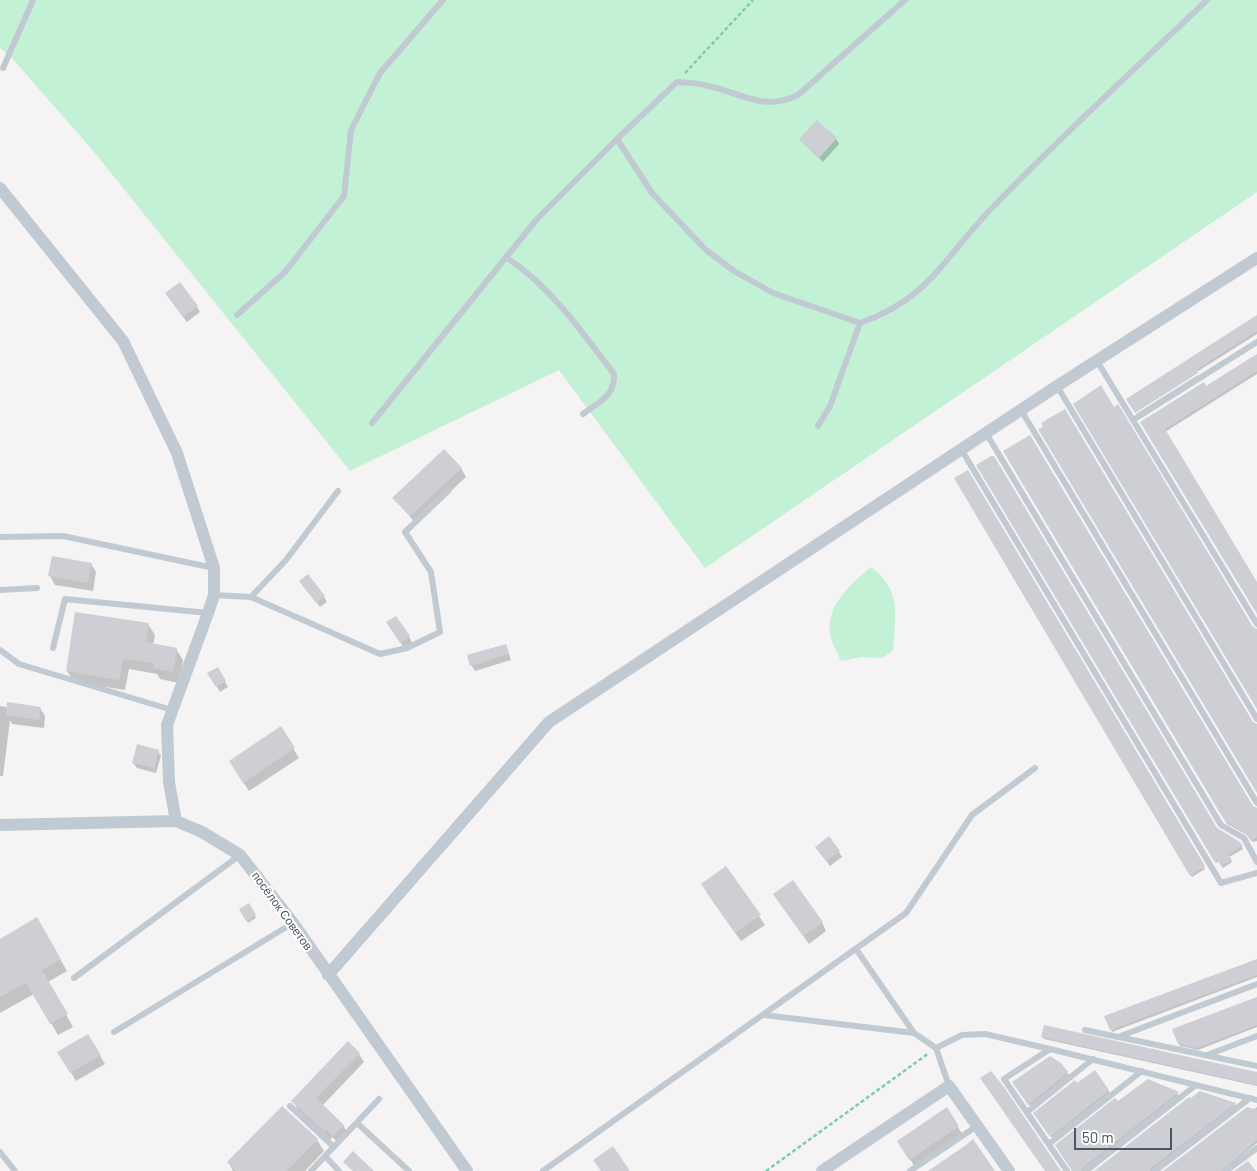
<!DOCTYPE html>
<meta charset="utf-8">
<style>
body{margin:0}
#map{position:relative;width:1257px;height:1171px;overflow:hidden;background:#f5f3f3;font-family:Barlow,sans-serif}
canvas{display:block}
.scale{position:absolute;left:1074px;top:1128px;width:98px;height:22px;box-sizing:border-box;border:2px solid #4a5661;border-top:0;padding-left:6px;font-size:15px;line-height:18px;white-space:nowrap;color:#4a5661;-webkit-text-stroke:4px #fff;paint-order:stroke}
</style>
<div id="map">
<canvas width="1257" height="1171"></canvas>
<div class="scale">50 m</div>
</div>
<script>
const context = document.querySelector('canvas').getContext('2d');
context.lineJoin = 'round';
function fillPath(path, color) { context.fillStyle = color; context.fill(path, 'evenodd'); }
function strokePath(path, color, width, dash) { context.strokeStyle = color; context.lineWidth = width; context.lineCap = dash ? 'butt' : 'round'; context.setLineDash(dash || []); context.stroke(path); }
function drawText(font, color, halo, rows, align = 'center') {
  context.font = font + ' Barlow,sans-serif'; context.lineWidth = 4; context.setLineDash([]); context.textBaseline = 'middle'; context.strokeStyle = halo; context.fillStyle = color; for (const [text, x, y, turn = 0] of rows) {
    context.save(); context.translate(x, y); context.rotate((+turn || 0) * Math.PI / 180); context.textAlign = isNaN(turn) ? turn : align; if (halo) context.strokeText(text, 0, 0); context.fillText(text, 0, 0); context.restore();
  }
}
const green = new Path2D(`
 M0,0H1257V192L705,568L559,370L350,471L95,153L10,56L0,48Z
 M871,567C903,591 895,616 893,651L882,658L862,657L841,661C837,652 831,642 830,633C826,605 852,583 871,567Z`);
const shadow = new Path2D(`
 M836,139L839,144L823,162L800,140Z
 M170,299L197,307L200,312L187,322Z
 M1257,316V334L1135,411Z
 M1257,356V374L1165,432L1257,584V612L1141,422L1206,388Z
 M1198,375V376L1137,415L1136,414Z
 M1004,451L1252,807L1257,808V841L1253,842L1249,836L1227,824Z
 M461,468L466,477L416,524L394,498Z
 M979,468L1216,828L1239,843L1243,849L1229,857L1232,862L1223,868L1219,861L1216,863Z
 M967,472L1205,869L1192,877L955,479Z
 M91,564L96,572L93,591L55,585L50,576Z
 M304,587L324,597L327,602L320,607Z
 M148,624L155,635L153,645L176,649L183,660L179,683L160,679L157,674L129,669L125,690L74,682L67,671Z
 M391,628L409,637L412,642L404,648Z
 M506,645L511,660L475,671L471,665Z
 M217,668L228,687L220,692L209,673Z
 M0,706L6,707L8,710L40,708L45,716L44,728L12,724L10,720L3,776H0Z
 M280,728L299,758L249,791L235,770Z
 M158,751L161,756L156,773L137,768L133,763Z
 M839,852L842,857L830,866L820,853Z
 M726,868L765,925L741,941L707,893Z
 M775,895L822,922L826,931L809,944Z
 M249,905L256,918L248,923L241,909Z
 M37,919L67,971L48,982L73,1027L58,1035L34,994L0,1013V941Z
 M1257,960V977L1112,1032L1111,1030Z
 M1257,998V1027L1198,1050L1180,1046L1179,1044Z
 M88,1036L105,1064L76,1081L59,1053Z
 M1042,1037L1257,1073V1086L1044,1039Z
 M359,1054L364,1062L322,1106L343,1125L348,1134L339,1143L332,1137L330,1140L298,1110L293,1101Z
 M1060,1064L1069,1075L1030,1106L1014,1082Z
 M1094,1072L1110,1093L1052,1138L1035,1114Z
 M1148,1080L1179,1095L1083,1171H1073L1117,1103Z
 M1235,1104L1236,1106L1152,1171H1096Z
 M1257,1107V1143L1223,1171H1165Z
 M946,1109L963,1135L915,1167L904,1150Z
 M317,1140L324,1151L305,1171H233L228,1162Z`);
const building = new Path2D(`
 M817,120L837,138L819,158L799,139Z
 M180,282L198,306L183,317L165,293Z
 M1257,315V331L1196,370L1198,373L1135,413L1126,399Z
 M1257,354V371L1165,429L1257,582V614L1140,422L1204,382L1206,386Z
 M1101,385L1114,407L1118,404L1253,627L1257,629V709L1073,404Z
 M1065,409L1253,722L1257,724V793L1038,429L1043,427L1041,423Z
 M1030,435L1253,806L1257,808V837L1251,841L1246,834L1225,821L1003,451Z
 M444,449L462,468L410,516L392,498Z
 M991,456H994L1217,828L1240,842L1243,846L1228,854L1232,860L1221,866L1217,860L1214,861L976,465Z
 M968,470L1205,866L1190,876L954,478Z
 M52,556L92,563L88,583L48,576Z
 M308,574L325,596L316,603L299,581Z
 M75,612L149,623L146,642L177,648L173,672L153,668L154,663L123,659L119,680L66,671Z
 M396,616L410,636L400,643L386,622Z
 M506,644L509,654L470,666L467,655Z
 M218,667L226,681L216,687L207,673Z
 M7,702L41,707L39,720L6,715Z
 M281,726L295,748L243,783L229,761Z
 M137,744L159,750L154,768L132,763Z
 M829,836L840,851L826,861L815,847Z
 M726,866L761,915L735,933L701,884Z
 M793,880L823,922L803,936L773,894Z
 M249,903L256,915L246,921L239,909Z
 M37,917L61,959L42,970L68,1014L50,1024L26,983L0,997V939Z
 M1257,959V975L1110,1030L1104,1016Z
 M1257,997V1025L1196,1048L1178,1044L1172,1029Z
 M1044,1025L1257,1072V1085L1041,1037Z
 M88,1034L101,1055L70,1073L57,1052Z
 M348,1041L360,1053L316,1098L344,1125L333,1136L327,1130L325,1132L291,1101Z
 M1050,1056L1061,1063L1068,1072L1028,1105L1012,1082Z
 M1095,1070L1109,1090L1050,1137L1033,1113L1075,1080L1077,1083Z
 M991,1071L1004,1087L1061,1171H1045L980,1078Z
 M1148,1079L1179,1092L1083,1167L1081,1171H1072L1055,1145L1115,1098L1118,1101Z
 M1200,1091L1236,1103L1152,1167L1150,1171H1094L1189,1097L1191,1098Z
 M282,1106L318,1139L287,1171H236L227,1162Z
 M947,1107L959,1126L909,1160L897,1141Z
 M1247,1107L1257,1110V1140L1221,1171H1163Z
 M973,1139L995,1171H928L966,1145Z
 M613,1146L630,1171H601L593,1160Z
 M353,1151L374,1171H353L343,1162Z
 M1248,1161L1256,1171H1234Z`);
const path = new Path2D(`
 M685,73L753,0
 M766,1171L929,1053`);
const service = new Path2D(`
 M3,68L33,0
 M617,139L652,193L705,249L734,271L773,293L860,323
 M507,258C551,287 582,332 614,374C615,396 599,402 583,414
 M237,315L285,272L344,196L351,130L380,73L443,0
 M1097,361L1257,624
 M1057,386L1257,719
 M1021,410L1257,803
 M1133,420L1257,342
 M372,423L537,219L617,139L677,82C688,83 698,83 708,86C743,93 763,112 798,95L905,0
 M818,426L830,406L860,323C930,299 945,256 992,208C1061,136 1135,69 1207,0
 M986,433L1221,825L1244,838L1257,862
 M961,449L1221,883L1257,873
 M0,537L63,536L214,568
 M0,590L37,588
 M214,595L251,597L380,654L407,648L440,632L431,572L405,532L449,490
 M251,597L286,560L338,491
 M53,648L65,599L208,613
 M0,650L19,664L172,710
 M856,949L914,1033L936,1048
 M74,978L240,855
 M764,1015L914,1033
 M1085,1030L1118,1037L1257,984
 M114,1032L293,923
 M1119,1037L1257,1066
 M1207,1055L1257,1036
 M949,1086L936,1048L962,1035L985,1034L1050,1049
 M290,1106L334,1147
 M1027,1112L1093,1059
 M357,1123L409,1171
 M1049,1144L1142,1071
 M0,1152L15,1171
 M325,1156L339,1171
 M311,1171L379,1099
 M543,1171L906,913L972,815L1035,768
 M910,1171L977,1126
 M1067,1171L1004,1079L1050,1049L1257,1100
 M1086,1171L1196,1085
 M1155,1171L1250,1098
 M1226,1171L1257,1148`);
const minor = new Path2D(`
 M0,188L123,341L177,453L214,568V595L208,613L167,725L169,782L176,821
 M0,825L176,821L202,832L240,855L293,923L467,1171
 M328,975L549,722L1057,386L1257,258
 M822,1171L949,1086L1009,1171`);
const streetNames = [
 ["посёлок Советов",282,911,54]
];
fillPath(green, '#c3f1d5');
fillPath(shadow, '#0003');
fillPath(building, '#cdcfd5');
strokePath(path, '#7ad0a6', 2.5, [4, 2.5]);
strokePath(service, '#c1cad2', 6);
strokePath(minor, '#c1cad2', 12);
drawText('12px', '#4a5661', '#fff', streetNames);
</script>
